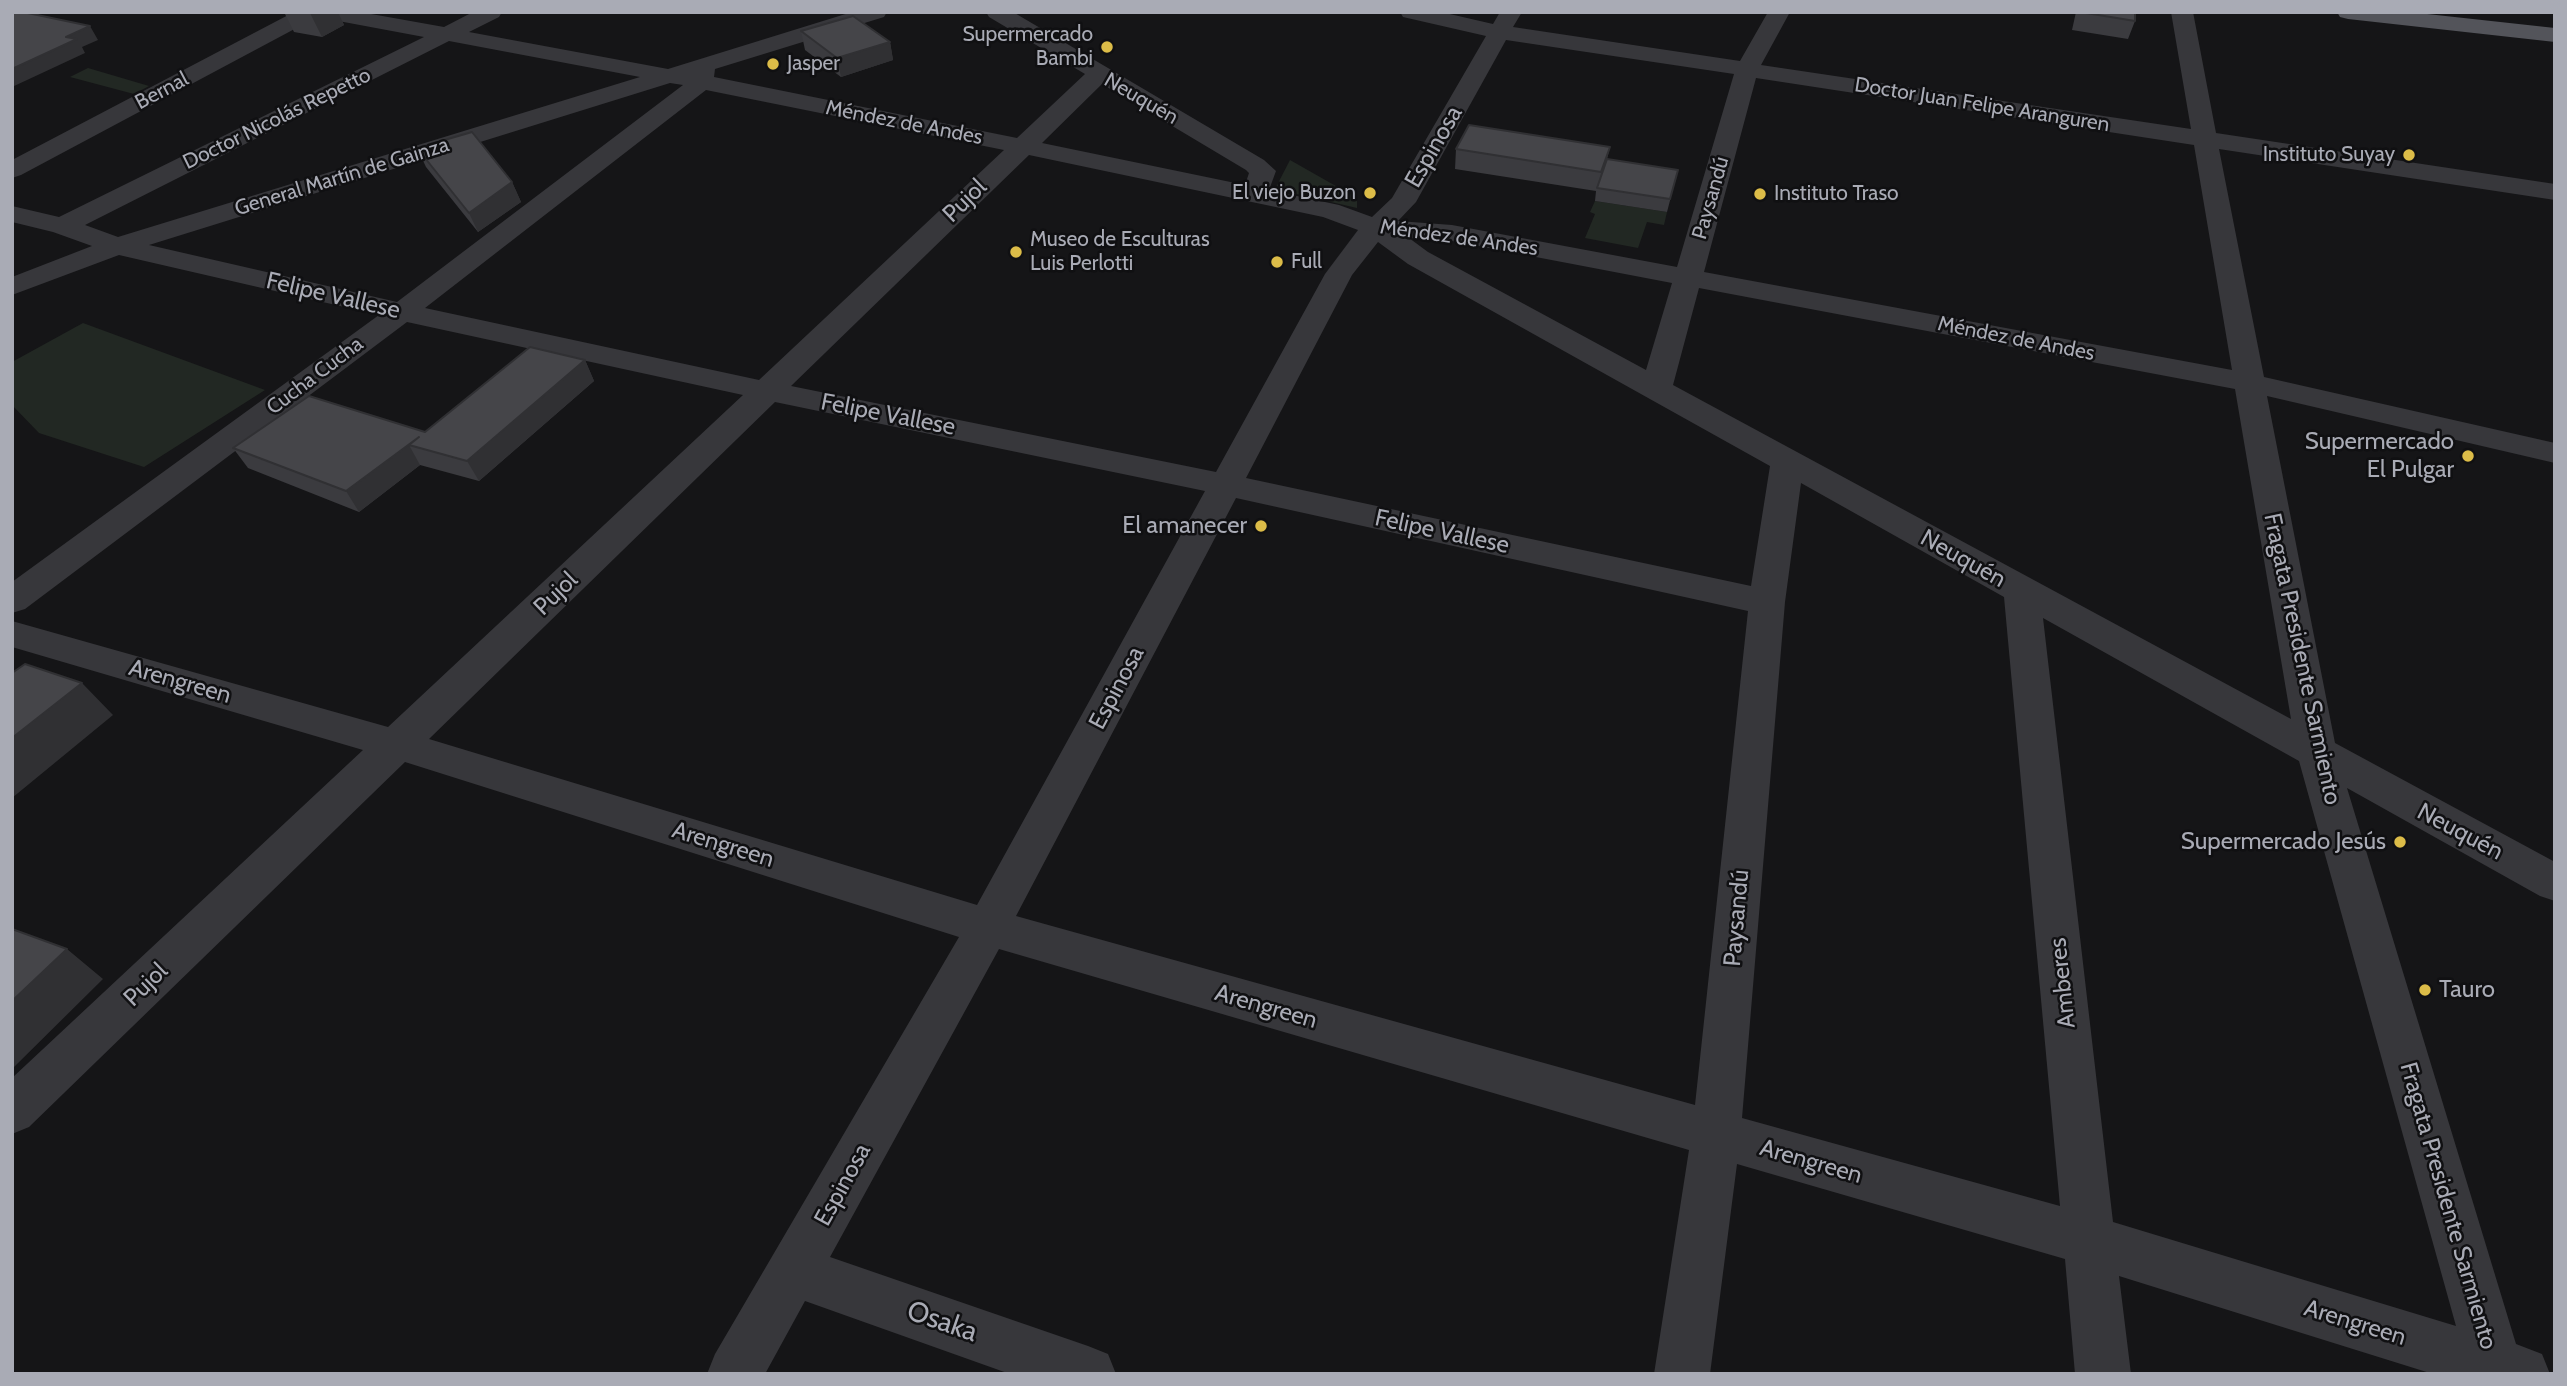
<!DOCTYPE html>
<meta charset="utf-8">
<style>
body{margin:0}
#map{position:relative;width:2567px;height:1386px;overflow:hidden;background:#151517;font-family:Cabin,sans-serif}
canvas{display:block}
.frame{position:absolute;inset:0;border:14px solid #a9abb5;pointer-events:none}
</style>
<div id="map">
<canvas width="2567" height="1386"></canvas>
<div class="frame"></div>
</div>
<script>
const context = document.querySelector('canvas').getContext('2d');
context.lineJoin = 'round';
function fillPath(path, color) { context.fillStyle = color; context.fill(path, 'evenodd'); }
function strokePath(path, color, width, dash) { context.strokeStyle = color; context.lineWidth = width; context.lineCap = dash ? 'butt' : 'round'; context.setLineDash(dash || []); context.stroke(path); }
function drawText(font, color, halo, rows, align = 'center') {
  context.font = font + ' Cabin,sans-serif'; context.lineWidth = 5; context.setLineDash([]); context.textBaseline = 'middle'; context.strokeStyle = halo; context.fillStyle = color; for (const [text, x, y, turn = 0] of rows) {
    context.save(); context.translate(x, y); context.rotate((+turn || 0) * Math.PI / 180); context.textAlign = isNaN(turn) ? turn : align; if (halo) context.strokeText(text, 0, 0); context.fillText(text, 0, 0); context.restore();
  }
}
const green = new Path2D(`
 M88,68L149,86L134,94L70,77Z
 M1290,160L1357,198V208L1275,189Z
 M1595,201L1667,212L1664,225L1647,222L1638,248L1585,238L1595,214L1590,212Z
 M83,323L265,390L144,467L39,433L12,405V362Z`);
const minor = new Path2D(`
 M12,12H40L37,17L12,26Z
 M294,12H360L444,27L473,12H502L499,17L469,32L668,69L852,12H887L884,17L715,69L714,77L1017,138L1085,74L989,17L986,12H1013L1264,160L1276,171L1269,190L1339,205L1372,217L1392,198L1486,36L1403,17L1400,12H1441L1493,24L1500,12H1522L1513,27L1740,61L1768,12H1790L1761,65L2191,129L2171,12H2193L2216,133L2555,184V200L2219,149L2264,377L2555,443V463L2267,396L2335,743L2555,862V901L2540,896L2347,788L2516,1344L2542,1354L2550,1374H2433L2119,1276L2131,1374H2075L2065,1259L1737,1164L1710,1374H1654L1689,1150L999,949L830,1257L1088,1346L1108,1354L1116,1374H1010L805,1301L765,1374H707L715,1354L959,937L405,762L29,1127L12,1134V1078L363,750L12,647V621L388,727L743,395L407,322L25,609L12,613V582L379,315L119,255L12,295V277L92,246L53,232L12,222V206L59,217L424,37L317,17L21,175L12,178V160ZM1506,40L1734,74L1677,267L1452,225L1398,221L1416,202ZM449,41L640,77L118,237L85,225ZM1756,78L2194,145L2232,370L1704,272ZM670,83L683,85L397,302L149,245ZM1102,84L1246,170L1249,173L1245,185L1042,143ZM706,90L1004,150L759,380L425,308ZM1029,155L1323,217L1358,230L1325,274L1216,472L791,386ZM1409,238L1452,241L1672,283L1646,370L1428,252ZM1378,242L1408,264L1770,466L1751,586L1246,478L1352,275ZM1699,288L2235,389L2291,719L1673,385ZM775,402L1205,491L977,905L429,739ZM1801,483L2004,597L2060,1206L1742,1118L1785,602ZM1236,498L1748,611L1695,1105L1016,916ZM2043,618L2299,761L2456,1326L2113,1222Z`);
const major = new Path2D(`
 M2337,12H2409L2555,28V42L2348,19L2340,17Z`);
const wall = new Path2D(`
 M284,12H338L344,25L322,37L294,32Z
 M2076,12H2135V21L2128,39L2072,30Z
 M801,31L890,42L893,60L841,77L805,50Z
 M1610,147L1607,159L1678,170L1667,212L1595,201L1596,191L1455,169L1456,149Z
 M417,148L512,182L521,202L478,232L426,167Z
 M585,360L594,381L479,481L420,465L359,512L248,468L233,448L425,432Z`);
const shadedWall = new Path2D(`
 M311,12H338L344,25L322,37L310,13Z
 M90,26L98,40L82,47L85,53L12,87V69L66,37Z
 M890,42L893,60L841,77L837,58Z
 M512,182L521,202L478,232L469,213Z
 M585,360L594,381L479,481L467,461Z
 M409,445L420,465L359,512L346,491Z
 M82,683L113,715L12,798V738Z
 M67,949L103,979L12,1069V1001Z`);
const building = new Path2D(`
 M14,12H23L90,26L66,37L77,39L12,69V13Z
 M2080,12H2135V21Z
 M853,16L890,42L837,58L801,31Z
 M1469,125L1610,147L1601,172L1456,149Z
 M472,132L512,182L469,213L417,148Z
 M1607,159L1678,170L1670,199L1597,188Z
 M530,347L585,360L467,461L409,445L419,437L346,491L233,448L309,396L425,432Z
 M25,664L82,683L12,738V673Z
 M12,929L67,949L12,1001Z`);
const markers = [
 [1107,47,7,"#dcbc48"],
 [773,64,7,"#dcbc48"],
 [2409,155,7,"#dcbc48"],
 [1370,193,7,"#dcbc48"],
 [1760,194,7,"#dcbc48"],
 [1016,252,7,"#dcbc48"],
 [1277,262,7,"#dcbc48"],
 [2468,456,7,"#dcbc48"],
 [1261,526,7,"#dcbc48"],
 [2400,842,7,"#dcbc48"],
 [2425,990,7,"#dcbc48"]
];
const farPoinames = [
 ["Supermercado",1093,35,"right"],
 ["Bambi",1093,59,"right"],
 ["Jasper",787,64],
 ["Instituto Suyay",2395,155,"right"],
 ["El viejo Buzon",1356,193,"right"],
 ["Instituto Traso",1774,194],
 ["Museo de Esculturas",1030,240],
 ["Luis Perlotti",1030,264],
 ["Full",1291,262]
];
const farStreetnames = [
 ["Bernal",162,91,-28],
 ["Neuquén",1141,99,30],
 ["Doctor Juan Felipe Aranguren",1982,105,9],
 ["Doctor Nicolás Repetto",277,119,-26],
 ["Méndez de Andes",904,123,11],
 ["General Martín de Gainza",342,177,-17],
 ["Paysandú",1711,198,-74],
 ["Méndez de Andes",1459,238,8],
 ["Méndez de Andes",2016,339,11],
 ["Cucha Cucha",315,376,-37]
];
const streetNames = [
 ["Espinosa",1434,147,-60],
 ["Pujol",965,201,-44],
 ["Felipe Vallese",333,296,13],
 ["Felipe Vallese",888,415,11],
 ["Felipe Vallese",1442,532,12],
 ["Neuquén",1963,559,29],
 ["Pujol",556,594,-44],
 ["Fragata Presidente Sarmiento",2302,659,78],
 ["Arengreen",180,682,16],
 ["Espinosa",1117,688,-62],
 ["Neuquén",2460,832,28],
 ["Arengreen",723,845,17],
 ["Paysandú",1737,918,-85],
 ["Amberes",2063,983,-96],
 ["Pujol",146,985,-44],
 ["Arengreen",1266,1007,16],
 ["Arengreen",1811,1162,16],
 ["Espinosa",843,1185,-61],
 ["Fragata Presidente Sarmiento",2448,1206,74],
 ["Arengreen",2355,1323,17]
];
const poiNames = [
 ["Supermercado",2454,442],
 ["El Pulgar",2454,470],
 ["El amanecer",1247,526],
 ["Supermercado Jesús",2386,842],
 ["Tauro",2439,990,"left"]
];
const nearStreetnames = [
 ["Osaka",942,1322,19]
];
fillPath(green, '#222823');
fillPath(minor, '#37373b');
fillPath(major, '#53545a');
fillPath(wall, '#3b3b3f');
fillPath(shadedWall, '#303033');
fillPath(building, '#454549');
strokePath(building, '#303033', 2);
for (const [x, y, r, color] of markers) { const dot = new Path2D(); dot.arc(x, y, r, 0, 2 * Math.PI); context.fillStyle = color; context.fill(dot); strokePath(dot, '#101012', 2.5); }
drawText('21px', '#a9abb5', '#101012', farPoinames, 'left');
drawText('21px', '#a9abb5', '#101012', farStreetnames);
drawText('24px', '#a9abb5', '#101012', streetNames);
drawText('24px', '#a9abb5', '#101012', poiNames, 'right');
drawText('28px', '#a9abb5', '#101012', nearStreetnames);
</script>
